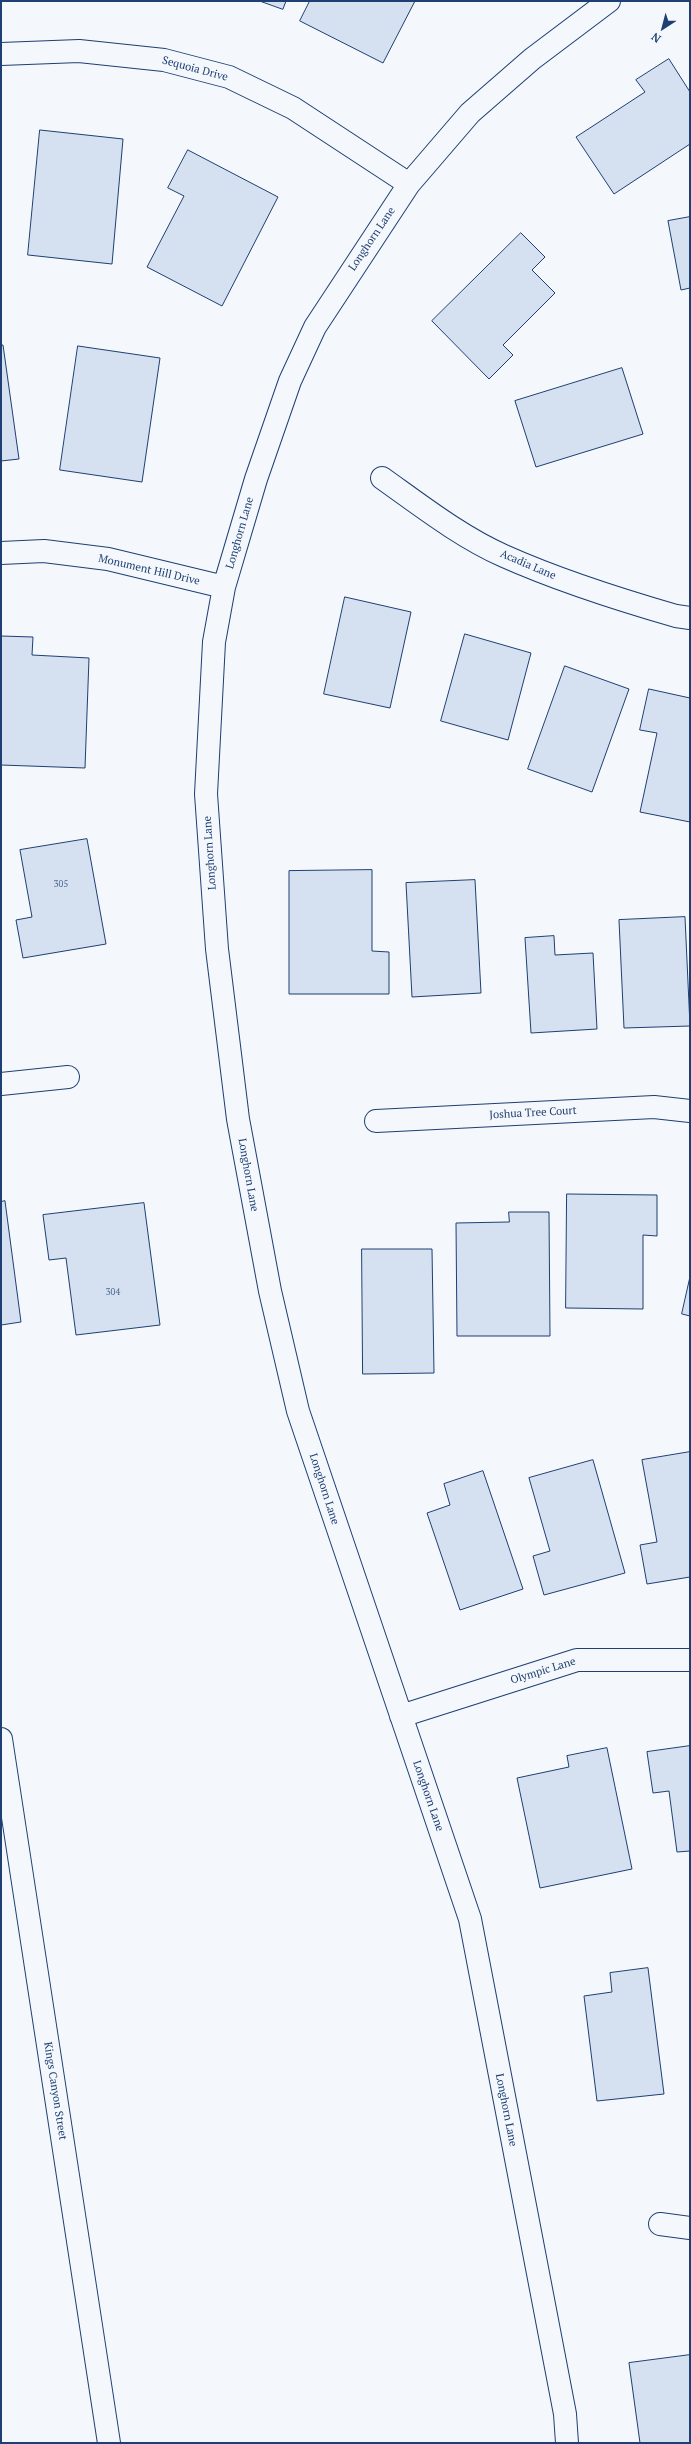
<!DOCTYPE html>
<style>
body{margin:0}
#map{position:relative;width:691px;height:2444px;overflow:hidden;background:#f4f7fb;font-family:"PT Serif",serif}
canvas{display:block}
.frame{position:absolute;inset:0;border:2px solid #1d3f73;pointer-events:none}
.north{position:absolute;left:643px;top:8px;width:40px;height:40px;-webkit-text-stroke:3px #f4f7fb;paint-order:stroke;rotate:216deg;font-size:11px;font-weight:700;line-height:16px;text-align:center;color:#1d3f73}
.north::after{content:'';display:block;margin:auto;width:14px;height:18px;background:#1d3f73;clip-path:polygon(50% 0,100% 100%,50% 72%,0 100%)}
</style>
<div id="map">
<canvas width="691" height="2444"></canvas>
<div class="frame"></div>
<div class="north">N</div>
</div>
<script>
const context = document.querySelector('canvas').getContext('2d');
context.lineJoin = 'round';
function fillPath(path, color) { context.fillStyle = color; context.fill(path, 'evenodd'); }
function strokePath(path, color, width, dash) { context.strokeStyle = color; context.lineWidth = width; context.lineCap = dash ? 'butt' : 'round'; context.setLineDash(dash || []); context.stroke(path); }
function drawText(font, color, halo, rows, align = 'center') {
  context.font = font + ' "PT Serif",serif'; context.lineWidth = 3; context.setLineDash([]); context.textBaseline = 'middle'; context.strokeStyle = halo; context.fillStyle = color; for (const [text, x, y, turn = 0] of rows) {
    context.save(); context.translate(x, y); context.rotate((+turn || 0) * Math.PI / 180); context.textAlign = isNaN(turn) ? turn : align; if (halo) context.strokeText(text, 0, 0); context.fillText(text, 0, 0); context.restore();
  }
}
const building = new Path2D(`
 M260,1H286L283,9Z
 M310,1H415L383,63L300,21Z
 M669,59L690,92V144L614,194L576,137L645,92L636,80Z
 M40,130L123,139L112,264L28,255Z
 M188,150L278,197L222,306L147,267L184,196L168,188Z
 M690,217V288L681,290L668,221Z
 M521,233L545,257L532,270L555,293L503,345L513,355L489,379L432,321Z
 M1,345H3L19,459L1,461Z
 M78,346L160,358L142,482L60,470Z
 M622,368L643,434L536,467L515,401Z
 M345,597L411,612L390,708L324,694Z
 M465,634L531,653L508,740L441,721Z
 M1,636L33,637L32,655L89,658L85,768L1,765Z
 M565,666L629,689L592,792L528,769Z
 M649,689L690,698V822L640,812L657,733L640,730Z
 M87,839L106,944L23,958L16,920L32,917L20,850Z
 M372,870V951L389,952V994H289V871Z
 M475,880L481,993L412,997L406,883Z
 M685,917L690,1026L624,1028L619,920Z
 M554,936L555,955L593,953L597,1029L531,1033L525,938Z
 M567,1194L657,1195V1236L643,1235V1309L566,1308Z
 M5,1201L21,1322L1,1325V1202Z
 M144,1203L160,1325L76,1335L66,1258L49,1260L43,1215Z
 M509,1212H549L550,1336H457L456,1223L509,1222Z
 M362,1249H432L434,1373L363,1374Z
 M690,1277V1316L682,1314Z
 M690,1452V1577L647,1584L640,1545L657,1542L642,1460Z
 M593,1460L625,1573L544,1595L533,1556L550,1551L529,1478Z
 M483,1471L523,1589L460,1610L427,1513L450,1505L444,1484Z
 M690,1746V1851L677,1852L669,1791L653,1793L647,1752Z
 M607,1748L632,1869L540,1888L517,1778L569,1767L567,1756Z
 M648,1968L664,2094L597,2101L584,1996L612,1992L610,1973Z
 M690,2355V2443H640L629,2363Z`);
const minor = new Path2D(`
 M1,54L79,51L164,60L229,77L293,108L409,184
 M382,478C420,505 461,537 504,556C560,581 617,599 676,616L690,618
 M1,553L44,551L108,559L224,587
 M1,1084L68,1077
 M376,1121L654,1107L690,1111
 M401,1716L577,1660H690
 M1,1739L109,2443
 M660,2224L690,2228
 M567,2443L565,2414L470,1919L298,1411L270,1291L238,1119L217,949L206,794L214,642L224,587L256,479L290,381L315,327L409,184L470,113L532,59L609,1`);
const numberNames = [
 ["305",61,884],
 ["304",113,1292]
];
const streetNames = [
 ["Sequoia Drive",195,69,15],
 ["Longhorn Lane",372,239,-56],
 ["Longhorn Lane",240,533,-74],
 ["Acadia Lane",528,565,23],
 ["Monument Hill Drive",149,570,13],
 ["Longhorn Lane",210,853,-94],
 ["Joshua Tree Court",533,1113,-3],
 ["Longhorn Lane",248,1175,80],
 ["Longhorn Lane",324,1489,72],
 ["Olympic Lane",543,1671,-17],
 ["Longhorn Lane",428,1796,71],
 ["Kings Canyon Street",55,2091,81],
 ["Longhorn Lane",506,2110,79]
];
fillPath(building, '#d5e0f0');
strokePath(building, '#1d3f73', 1);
strokePath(minor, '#1d3f73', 24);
strokePath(minor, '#f4f7fb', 22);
drawText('9px', '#4b6792', null, numberNames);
drawText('11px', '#1d3f73', '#f4f7fb', streetNames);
</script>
